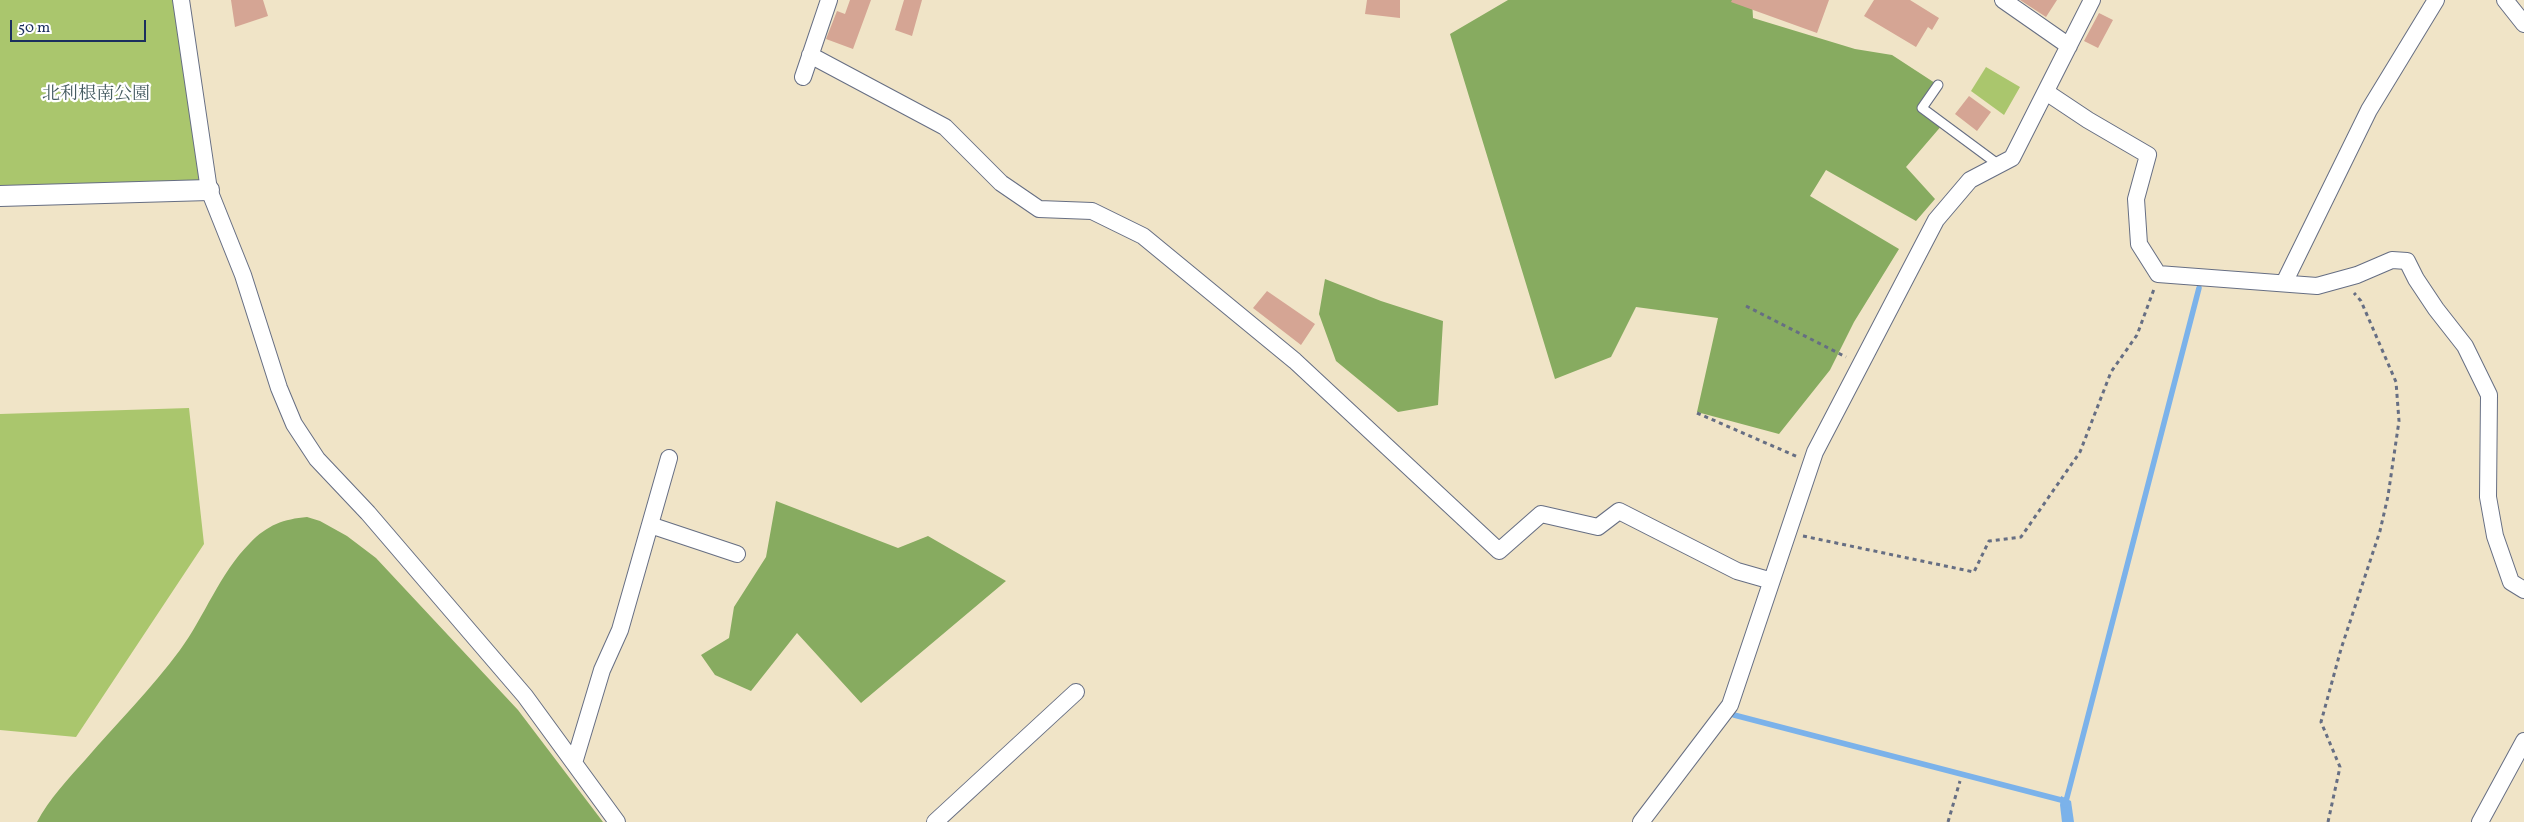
<!DOCTYPE html>
<meta charset="utf-8">
<style>
body{margin:0}
#map{position:relative;width:2524px;height:822px;overflow:hidden;background:#f0e4c7;font-family:Vollkorn,serif}
canvas{display:block}
.scale{position:absolute;left:10px;top:20px;width:136px;height:22px;box-sizing:border-box;border:2px solid #1b2f5e;border-top:0;padding-left:6px;font-size:15px;line-height:18px;white-space:nowrap;color:#1b2f5e;-webkit-text-stroke:4px #fff;paint-order:stroke}
</style>
<div id="map">
<canvas width="2524" height="822"></canvas>
<div class="scale">50 m</div>
</div>
<script>
const context = document.querySelector('canvas').getContext('2d');
context.lineJoin = 'round';
function fillPath(path, color) { context.fillStyle = color; context.fill(path, 'evenodd'); }
function strokePath(path, color, width, dash) { context.strokeStyle = color; context.lineWidth = width; context.lineCap = dash ? 'butt' : 'round'; context.setLineDash(dash || []); context.stroke(path); }
function drawText(font, color, halo, rows, align = 'center') {
  context.font = font + ' Vollkorn,"Noto Serif JP",serif'; context.lineWidth = 4.5; context.setLineDash([]); context.textBaseline = 'middle'; context.strokeStyle = halo; context.fillStyle = color; for (const [text, x, y, turn = 0] of rows) {
    context.save(); context.translate(x, y); context.rotate((+turn || 0) * Math.PI / 180); context.textAlign = isNaN(turn) ? turn : align; if (halo) context.strokeText(text, 0, 0); context.fillText(text, 0, 0); context.restore();
  }
}
const green = new Path2D(`
 M0,0H181L209,190L0,196Z
 M1986,67L2020,87L2004,115L1971,91Z
 M189,408L204,544L76,737L0,730V414Z`);
const forest = new Path2D(`
 M1508,0H1752L1753,18L1855,49L1892,55L1938,85L1923,108L1943,124L1906,167L1935,199L1916,221L1826,170L1810,196L1899,249L1854,322L1830,370L1779,434L1697,412L1718,318L1636,307L1611,357L1555,379L1450,34Z
 M1325,279L1381,301L1443,321L1438,405L1398,412L1336,361L1319,314Z
 M776,501L898,548L928,536L1006,581L861,703L797,633L751,691L715,675L701,655L729,638L734,607L766,557Z
 M307,517L320,521L347,536L376,558L518,710L603,822H37C49,799 68,779 86,759C117,723 151,689 180,650C205,616 219,574 250,543C267,525 284,519 307,517Z`);
const water = new Path2D(`
 M2061,796L2071,801L2074,822H2062L2060,805Z`);
const stream = new Path2D(`
 M1734,715L2065,801
 M2065,805L2199,288`);
const building = new Path2D(`
 M231,0H263L268,16L235,27Z
 M850,0H871L853,49L826,39L837,11L845,14Z
 M904,0H922L912,36L895,30Z
 M1367,0H1400V18L1365,14Z
 M1732,0H1829L1817,33L1731,2Z
 M1874,0H1910L1939,18L1932,30L1928,27L1916,47L1864,16Z
 M2020,0H2057L2046,17Z
 M2099,13L2113,20L2098,48L2084,41Z
 M1969,96L1991,112L1977,131L1955,114Z
 M1267,291L1315,324L1301,345L1253,308Z`);
const path = new Path2D(`
 M1746,306L1846,357
 M1697,413L1798,457
 M1803,536L1974,572L1989,541L2021,537L2080,452L2111,372L2137,335L2154,289
 M1948,822L1960,781
 M2328,822L2340,767L2321,722L2341,649L2380,531L2388,496L2399,421L2396,382L2361,301L2354,293`);
const service = new Path2D(`
 M1938,85L1922,108L1999,165`);
const minor = new Path2D(`
 M181,0L209,190L243,275L279,388L294,424L317,459L368,513L525,696L617,822
 M2003,0L2069,46
 M2505,0L2524,24
 M810,55L945,127L1001,183L1039,209L1092,211L1143,236L1295,361L1499,551L1541,514L1598,527L1619,511L1737,571L1765,579L1770,583
 M803,77L829,0
 M2046,92L2088,120L2148,155L2136,199L2139,244L2158,274L2317,286L2357,275L2392,260L2407,261L2416,279L2436,309L2465,346L2489,395L2488,497L2495,536L2511,582L2524,590
 M2284,283L2369,110L2436,0
 M650,525L737,554
 M574,763L602,670L620,630L669,458
 M935,822L1076,692
 M1641,822L1730,705L1815,452L1936,220L1970,180L2012,158L2092,0
 M2480,822L2524,741`);
const tertiary = new Path2D(`
 M0,196L209,190`);
const parkNames = [
 ["北利根南公園",96,96]
];
fillPath(green, '#aac66d');
fillPath(forest, '#87ab60');
fillPath(water, '#7bb2ea');
strokePath(stream, '#7bb2ea', 5.5);
fillPath(building, '#d5a594');
strokePath(service, '#666e83', 11);
strokePath(minor, '#666e83', 18);
strokePath(tertiary, '#666e83', 22);
strokePath(path, '#666e83', 3, [4, 4]);
strokePath(service, '#fff', 9);
strokePath(minor, '#fff', 16);
strokePath(tertiary, '#fff', 20);
drawText('18px', '#465c62', '#fff', parkNames);
</script>
